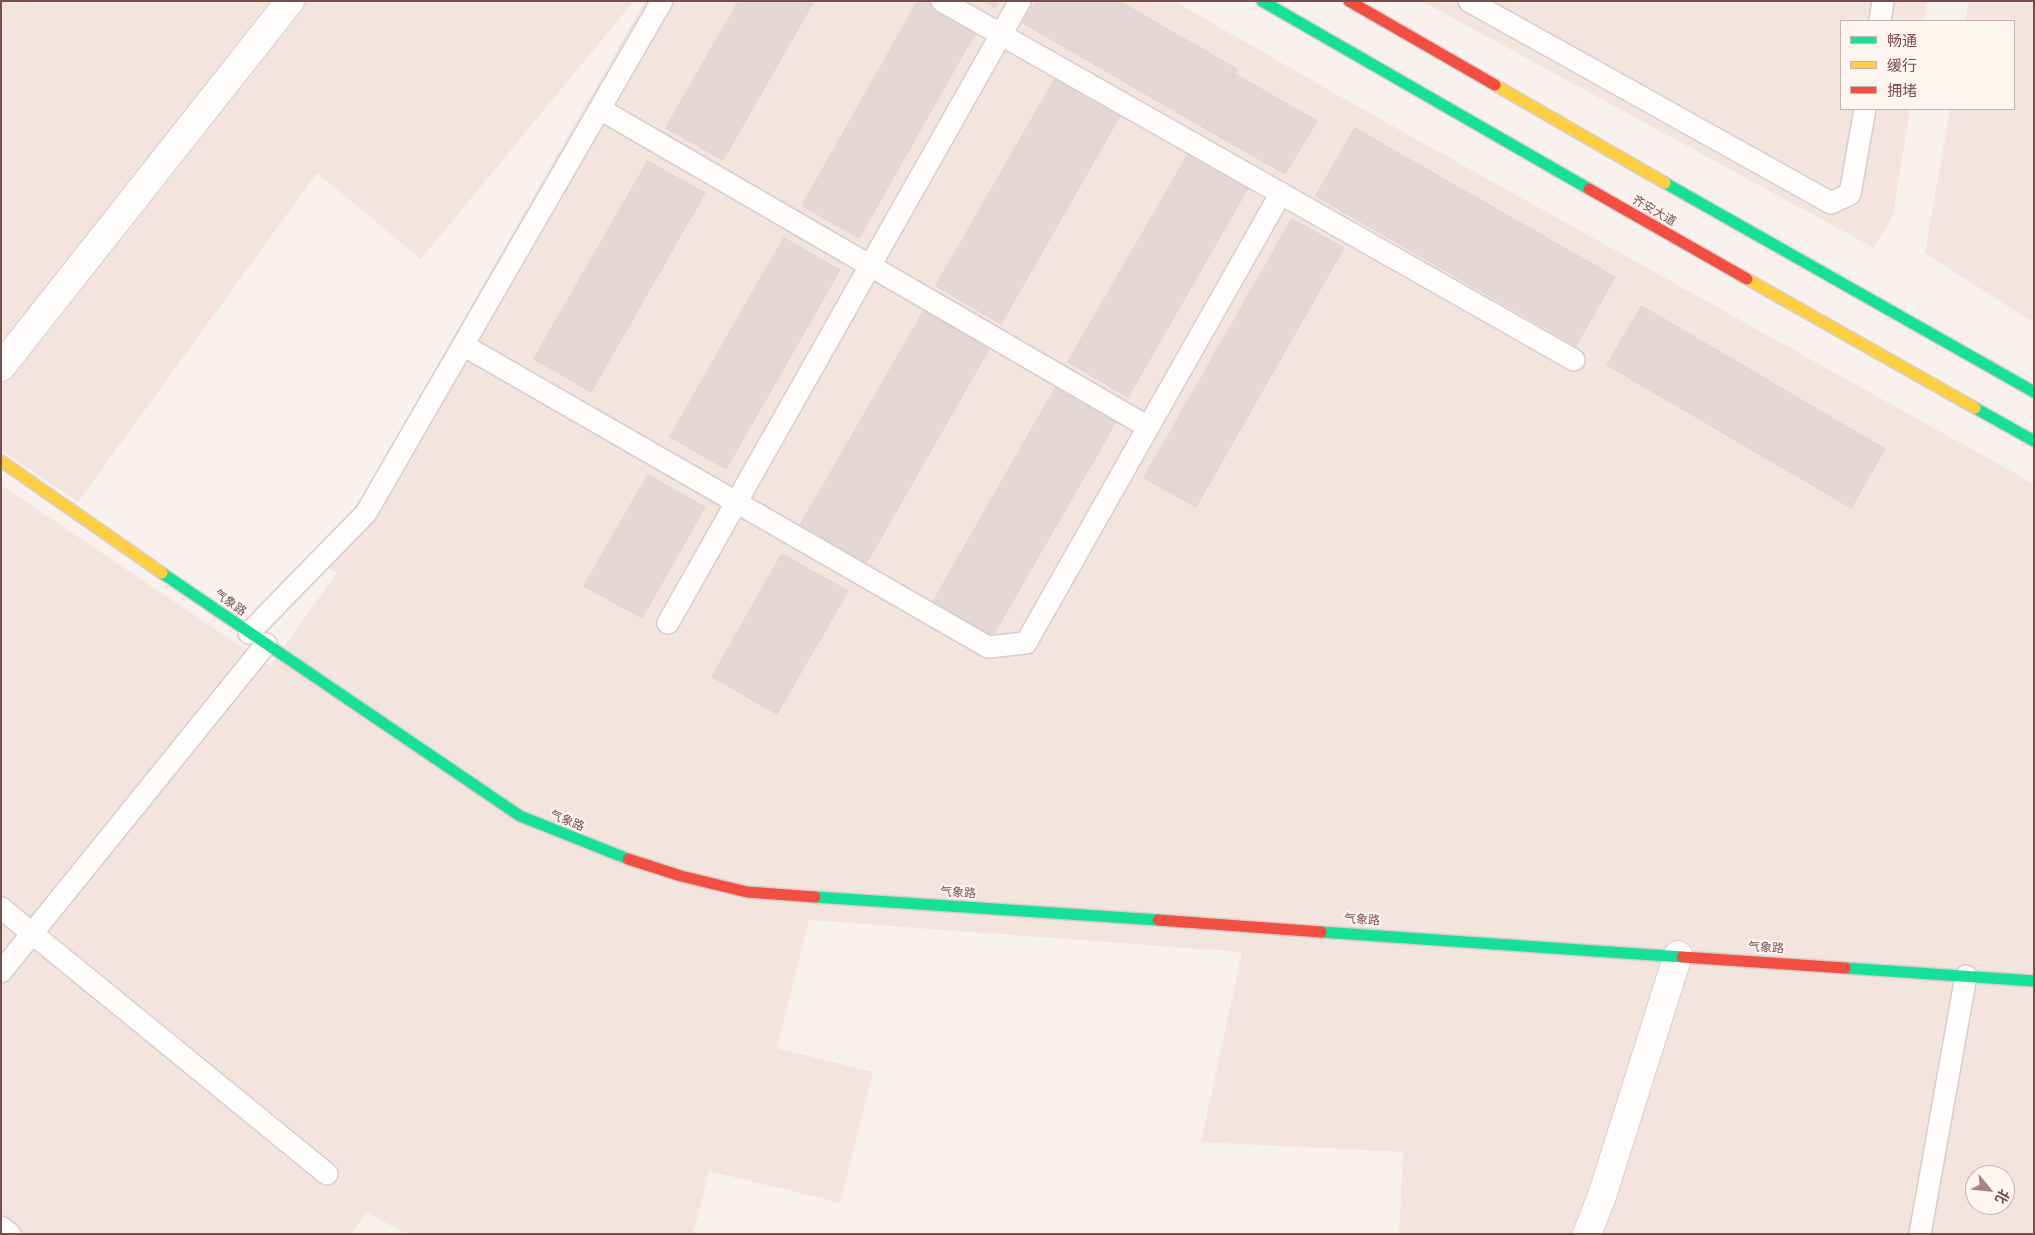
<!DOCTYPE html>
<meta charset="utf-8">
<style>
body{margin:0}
#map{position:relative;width:2035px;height:1235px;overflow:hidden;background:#f8f1ee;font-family:"PT Sans","Noto Sans SC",sans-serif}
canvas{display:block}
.frame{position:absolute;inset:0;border:2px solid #78504b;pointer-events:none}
.legend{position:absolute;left:1840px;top:20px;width:175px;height:90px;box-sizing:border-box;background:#fff5f0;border:1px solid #c9b3ae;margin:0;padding:6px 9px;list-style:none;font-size:15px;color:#78504b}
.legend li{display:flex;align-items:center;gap:10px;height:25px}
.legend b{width:25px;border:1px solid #c9b3ae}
.north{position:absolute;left:1965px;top:1165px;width:50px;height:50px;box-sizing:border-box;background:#fff5f0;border:1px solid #c9b3ae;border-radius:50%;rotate:118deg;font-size:14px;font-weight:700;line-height:20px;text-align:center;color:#78504b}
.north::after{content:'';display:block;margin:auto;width:18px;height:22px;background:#a58884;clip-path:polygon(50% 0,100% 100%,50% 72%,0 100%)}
</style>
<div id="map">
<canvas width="2035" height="1235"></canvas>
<div class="frame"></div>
<ul class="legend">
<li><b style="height:6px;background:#16e098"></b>畅通</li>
<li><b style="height:6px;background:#ffcf43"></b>缓行</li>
<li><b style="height:6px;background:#f24e42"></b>拥堵</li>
</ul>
<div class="north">北</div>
</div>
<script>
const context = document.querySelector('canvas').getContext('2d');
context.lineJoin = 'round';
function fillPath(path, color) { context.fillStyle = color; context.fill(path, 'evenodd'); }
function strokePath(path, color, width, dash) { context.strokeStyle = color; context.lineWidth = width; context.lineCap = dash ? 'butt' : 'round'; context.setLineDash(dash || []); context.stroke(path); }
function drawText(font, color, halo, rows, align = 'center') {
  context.font = font + ' "PT Sans","Noto Sans SC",sans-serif'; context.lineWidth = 4; context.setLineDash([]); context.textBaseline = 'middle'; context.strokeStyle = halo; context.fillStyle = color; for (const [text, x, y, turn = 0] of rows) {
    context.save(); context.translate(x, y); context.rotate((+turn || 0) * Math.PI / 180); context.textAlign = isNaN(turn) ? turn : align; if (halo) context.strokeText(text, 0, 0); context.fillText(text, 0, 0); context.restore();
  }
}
const residential = new Path2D(`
 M1,1H634L421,259L317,173L78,502L1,450Z
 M645,1H1174L1346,100L2034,484V1234H1399L1403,1152L1201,1142L1242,952L809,920L777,1048L873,1072L840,1203L709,1171L693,1234H407L367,1213L350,1234H1V485L270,666L337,573L310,557L358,504ZM1975,1175H2005V1205H1975Z
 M1422,1H1927L1924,21H1841V109H1910L1893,214L1874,248Z
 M1969,1H2034V323L1925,253L1950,109H2014V21H1965Z`);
const building = new Path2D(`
 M739,1H814L723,160L666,128Z
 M918,1H926L977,30L859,238L802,206Z
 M985,1H999L995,8Z
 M1036,1H1119L1237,69L1204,128L1023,23Z
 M1059,72L1124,109L1001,324L936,286Z
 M1235,74L1317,121L1285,174L1204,128Z
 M1355,128L1615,277L1576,346L1316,196Z
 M1192,148L1251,183L1128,397L1068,362Z
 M648,161L705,193L591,392L534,359Z
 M1292,219L1344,248L1196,507L1144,478Z
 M784,238L840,270L726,469L670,437Z
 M1642,306L1885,449L1851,508L1607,365Z
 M924,311L989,349L866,564L800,526Z
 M1056,387L1116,422L992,637L933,602Z
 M648,475L705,507L642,618L584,586Z
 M782,554L848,591L777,714L712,677Z`);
const lane = new Path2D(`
 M942,1L1574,360
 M1469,1L1831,203L1850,194L1865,109
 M1880,21L1883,1
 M600,109L1148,427
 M463,345L988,647L1026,643L1281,193
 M668,623L1020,1
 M249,633L366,513L662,1
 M1,908L327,1174
 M1,972L266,644
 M1,1227L10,1234
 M1920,1234L1966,976`);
const street = new Path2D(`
 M1,367L290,1
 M1587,1234L1602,1196L1678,955`);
const fast = new Path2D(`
 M1262,1L1589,189
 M1665,183L2034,392
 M1975,408L2034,441
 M162,573L520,816L628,859
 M815,897L1158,920
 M1321,932L1682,957
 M1845,968L2034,981`);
const slow = new Path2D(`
 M1495,85L1665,183
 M1747,279L1975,408
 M1,461L162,573`);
const jam = new Path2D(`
 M1349,1L1495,85
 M1589,189L1747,279
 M628,859L681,876L747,892L815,897
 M1158,920L1321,932
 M1682,957L1845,968`);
const streetNames = [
 ["齐安大道",1654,211,30],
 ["气象路",230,603,35],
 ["气象路",567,821,22],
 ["气象路",958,893,4],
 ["气象路",1362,920,4],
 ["气象路",1766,948,4]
];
fillPath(residential, '#f3e5de');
fillPath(building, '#e5d7d5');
strokePath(building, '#e1d3d0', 1);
strokePath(lane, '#d7cdca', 24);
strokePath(street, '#d7cdca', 30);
strokePath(fast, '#d9cecb', 14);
strokePath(slow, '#d9cecb', 14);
strokePath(jam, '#d9cecb', 14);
strokePath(lane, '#fefdfc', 21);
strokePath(street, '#fefdfc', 28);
strokePath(fast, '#16e098', 11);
strokePath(slow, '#ffcf43', 11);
strokePath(jam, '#f24e42', 11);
drawText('12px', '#78504b', '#fff5f0', streetNames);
</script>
